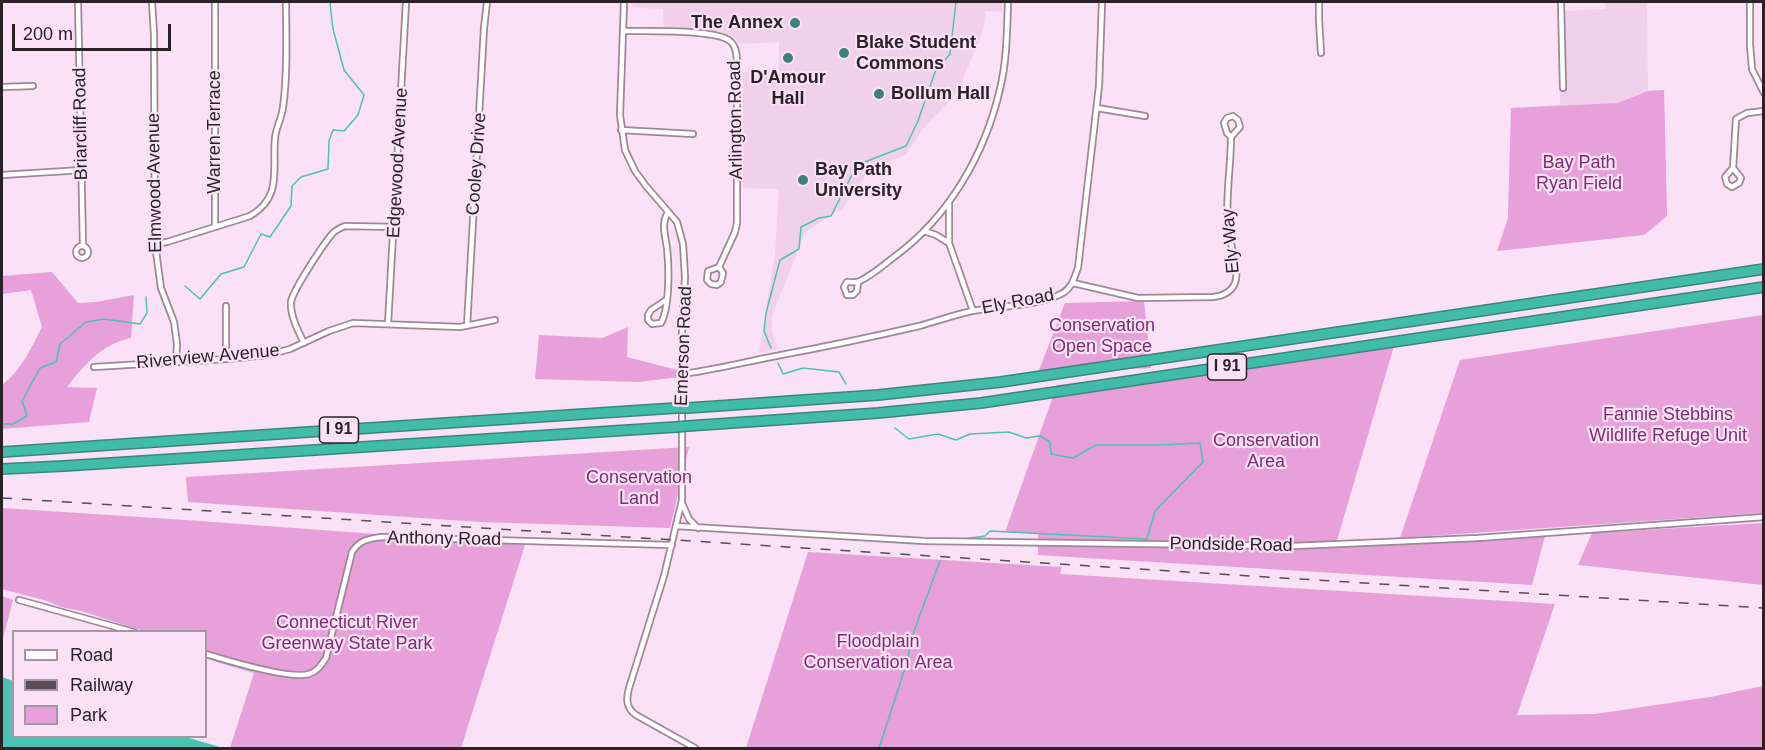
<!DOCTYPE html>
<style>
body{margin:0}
#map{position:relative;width:1765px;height:750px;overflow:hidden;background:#fae1f5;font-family:Helvetica,sans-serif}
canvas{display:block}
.frame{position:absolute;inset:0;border:3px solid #2b2229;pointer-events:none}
.legend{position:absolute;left:12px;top:630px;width:195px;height:108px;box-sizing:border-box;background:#fae1f5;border:2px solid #a795a3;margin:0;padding:8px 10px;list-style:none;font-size:18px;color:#2b2229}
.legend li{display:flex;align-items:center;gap:12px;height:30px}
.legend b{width:30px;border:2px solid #a795a3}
.scale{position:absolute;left:12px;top:24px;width:159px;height:27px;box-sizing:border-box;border:3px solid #2b2229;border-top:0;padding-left:8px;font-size:18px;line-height:21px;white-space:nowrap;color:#2b2229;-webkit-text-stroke:4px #fae1f5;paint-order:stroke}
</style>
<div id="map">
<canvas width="1765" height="750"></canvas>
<div class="frame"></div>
<ul class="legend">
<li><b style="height:8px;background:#fff"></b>Road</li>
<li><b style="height:8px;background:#594c56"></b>Railway</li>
<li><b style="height:16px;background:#e7a0da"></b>Park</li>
</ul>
<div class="scale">200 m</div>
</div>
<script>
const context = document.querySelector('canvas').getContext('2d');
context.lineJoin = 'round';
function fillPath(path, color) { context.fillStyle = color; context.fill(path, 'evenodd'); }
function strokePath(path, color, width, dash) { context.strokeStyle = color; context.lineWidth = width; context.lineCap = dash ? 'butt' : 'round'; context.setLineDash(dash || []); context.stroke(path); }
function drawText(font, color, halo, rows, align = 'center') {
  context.font = font + ' Helvetica,sans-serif'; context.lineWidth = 4.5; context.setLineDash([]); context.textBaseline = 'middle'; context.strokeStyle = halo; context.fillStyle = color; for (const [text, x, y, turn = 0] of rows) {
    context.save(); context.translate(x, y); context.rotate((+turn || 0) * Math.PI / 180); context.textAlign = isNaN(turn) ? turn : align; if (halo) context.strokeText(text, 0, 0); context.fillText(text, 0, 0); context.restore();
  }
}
const built = new Path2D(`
 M633,2H1002V12L986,11L983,32L957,93L926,125L905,155L868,172L843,208L805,232L772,316V332L778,349L759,353L775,255L779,189L743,188V72H779V42L740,44L734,37L724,32L664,28L663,9L632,7Z
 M1605,2H1647L1648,91L1664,90L1667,216L1644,235L1497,251L1508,218L1511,108L1560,105L1559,54L1565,53L1564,11L1605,9Z`);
const green = new Path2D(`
 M1664,90L1667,216L1644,235L1497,251L1508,218L1511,108L1618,103L1648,91Z
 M52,272L78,303L96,302L134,295L131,338C102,344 84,365 67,387L97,388L89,422L2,429V385C21,371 31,348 42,327L31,290L3,294L2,292V276Z
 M1144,301L1151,368L1038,373L1065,303Z
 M1763,315V513L1400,538L1460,360Z
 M628,327L627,357L697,375L638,382L535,379L539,335L602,338Z
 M1396,339L1336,544L1370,545L1545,536L1532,585L1038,555V534L1005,532L1057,385L1174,372Z
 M689,447L670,528L480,522L188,502L186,477Z
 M2,508L186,520L525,545L461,748H230L254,673L223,664L206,658V632L143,631L81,611L61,607L47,601L2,589Z
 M1763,523V585L1578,565L1592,533Z
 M808,552L1062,567L1060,574L1555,604L1517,715L1595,714L1710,697L1763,686V748H746Z
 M2,596L13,600L2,642Z`);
const water = new Path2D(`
 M2,677L13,681L14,736L186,737L223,748H2Z`);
const stream = new Path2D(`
 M185,286L200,299L221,274L244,267L261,234L270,237L291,206L292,186L301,177L328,169L329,141L333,130L344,131L358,115L364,95L344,70L333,29L330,4L332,2
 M771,348L764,331L766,313L780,260L799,249L801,227L819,218L831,216L857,165L906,146L918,121L935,72L950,54L956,2
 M778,363L783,374L803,368L839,372L846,384
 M2,424H13L27,416L22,401L40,368L56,362L60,344L86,322L104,319L140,324L147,313L146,297
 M895,428L909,439L938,434L956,440L970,434L1009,432L1026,438L1040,436L1050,442L1051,454L1073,458L1096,445H1160L1200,443L1203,462L1155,511L1147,539L990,531L985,536L963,539
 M879,748L908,659L910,642L940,561`);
const minor = new Path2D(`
 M78,2L83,246
 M152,2L154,34L155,244L161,288L174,322L177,344L176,362
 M624,2L620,115L625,150L635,171L646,186L677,222L683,244L685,277L682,332V500L664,576L629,688C626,699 626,708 636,715L695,748
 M1319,2V20L1321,53
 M1561,2L1563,88
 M1750,2V45L1752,69L1764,93
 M624,31C644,31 716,29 730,41C738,47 737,62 737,71V223L735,232L719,267L708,271L707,280L711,284L717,285L721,282L723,273L719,267
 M2,87L33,86
 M1097,108L1145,116
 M621,130L693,134
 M1733,168L1725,177L1727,184L1732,187L1739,183L1741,178L1733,168L1736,119L1747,113L1764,111
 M2,175L82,170
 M949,204V243L973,311
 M215,227V2
 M924,231L936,235L949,243
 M155,244L167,242L250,216C283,197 272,169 275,138C276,127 282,118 283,107C288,72 286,36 286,2
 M76 252a6 6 0 1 1 12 0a6 6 0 1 1-12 0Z
 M858,282L857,291L853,295H847L844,287L847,282C851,282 856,283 860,281C872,275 884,265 894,257C949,217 985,154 1000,89C1007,60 1007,30 1008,2
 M1073,283L1138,298L1213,297C1222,296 1231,293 1235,283C1240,270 1230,244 1228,229C1225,198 1231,167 1231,137L1240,127L1238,120L1233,116L1227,118L1224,123L1227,133L1231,137
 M666,300L651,310L648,315V320L652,324L661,323C670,307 669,266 667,248C665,234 661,224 668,212
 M226,306V359
 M388,324L406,2
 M467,326L484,28L487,2
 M304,343C298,331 290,315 291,302C293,290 324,243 333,233C336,230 340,228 345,226L395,227
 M94,367L226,359L268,355L290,349L329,331L353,323L460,327L495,320
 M682,374C714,370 744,362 776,356C824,347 872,337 919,326C937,321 954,315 972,311C998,306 1038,306 1061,294C1072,289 1074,278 1078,268L1099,86L1102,2
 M682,503L689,519L698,528
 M676,526L924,541L1293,546L1478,538L1764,517
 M19,600L134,632
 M206,654C226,660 290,680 309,674C318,671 321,665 326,658L352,552C360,540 367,539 381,537L672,545`);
const motorway = new Path2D(`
 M688,408L878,395L1001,382L1764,269
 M688,426L878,413L981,403L1764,287
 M2,452L676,408
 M2,469L64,466L676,427`);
const rail = new Path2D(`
 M2,498L1764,608`);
const motorwayBridge = new Path2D(`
 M676,408H688
 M676,427L688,426`);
const markers = [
 [795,23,6,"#3e8276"],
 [844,53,6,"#3e8276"],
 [788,58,6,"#3e8276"],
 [879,94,6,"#3e8276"],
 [803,180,6,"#3e8276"]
];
const shields = [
 [1227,367,39],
 [339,430,39]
];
const shieldNames = [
 ["I 91",1227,367],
 ["I 91",339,430]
];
const poiNames = [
 ["The Annex",783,23,"right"],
 ["Blake Student",856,43],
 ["Commons",856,64],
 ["D'Amour",788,78,"center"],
 ["Hall",788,99,"center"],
 ["Bollum Hall",891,94],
 ["Bay Path",815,170],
 ["University",815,191]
];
const streetNames = [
 ["Arlington Road",736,120,-91],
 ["Briarcliff Road",81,124,-91],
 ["Warren Terrace",215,132,-90],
 ["Edgewood Avenue",398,163,-87],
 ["Cooley Drive",477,164,-86],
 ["Elmwood Avenue",155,183,-91],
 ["Ely Way",1231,241,-95],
 ["Ely Road",1018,302,-11],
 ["Emerson Road",684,346,-88],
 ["Riverview Avenue",208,357,-5],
 ["Anthony Road",444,539,1],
 ["Pondside Road",1231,545,1]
];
const parkNames = [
 ["Bay Path",1579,163],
 ["Ryan Field",1579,184],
 ["Conservation",1102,326],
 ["Open Space",1102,347],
 ["Fannie Stebbins",1668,415],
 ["Wildlife Refuge Unit",1668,436],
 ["Conservation",1266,441],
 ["Area",1266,462],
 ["Conservation",639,478],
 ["Land",639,499],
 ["Connecticut River",347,623],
 ["Greenway State Park",347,644],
 ["Floodplain",878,642],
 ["Conservation Area",878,663]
];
fillPath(built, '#f0d1e9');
fillPath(green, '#e7a0da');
fillPath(water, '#4ac4b0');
strokePath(stream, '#4ac4b0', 1.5);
strokePath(minor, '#9e8799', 8);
strokePath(motorway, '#39867c', 12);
strokePath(minor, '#fff', 4.5);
strokePath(motorway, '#41bca8', 9);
strokePath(rail, '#594c56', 1.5, [10, 10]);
strokePath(motorwayBridge, '#39867c', 12, []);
strokePath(motorwayBridge, '#41bca8', 9);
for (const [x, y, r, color] of markers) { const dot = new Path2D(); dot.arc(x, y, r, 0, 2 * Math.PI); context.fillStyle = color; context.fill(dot); strokePath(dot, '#fae1f5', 2); }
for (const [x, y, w] of shields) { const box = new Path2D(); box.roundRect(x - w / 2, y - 13, w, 26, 4.5); context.fillStyle = '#fae1f5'; context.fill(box); strokePath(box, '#2b2229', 1.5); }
drawText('bold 16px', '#2b2229', null, shieldNames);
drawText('bold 18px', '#2b2229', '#fae1f5', poiNames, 'left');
drawText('18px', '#2b2229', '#fae1f5', streetNames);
drawText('18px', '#7e2c73', '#fae1f5', parkNames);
</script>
